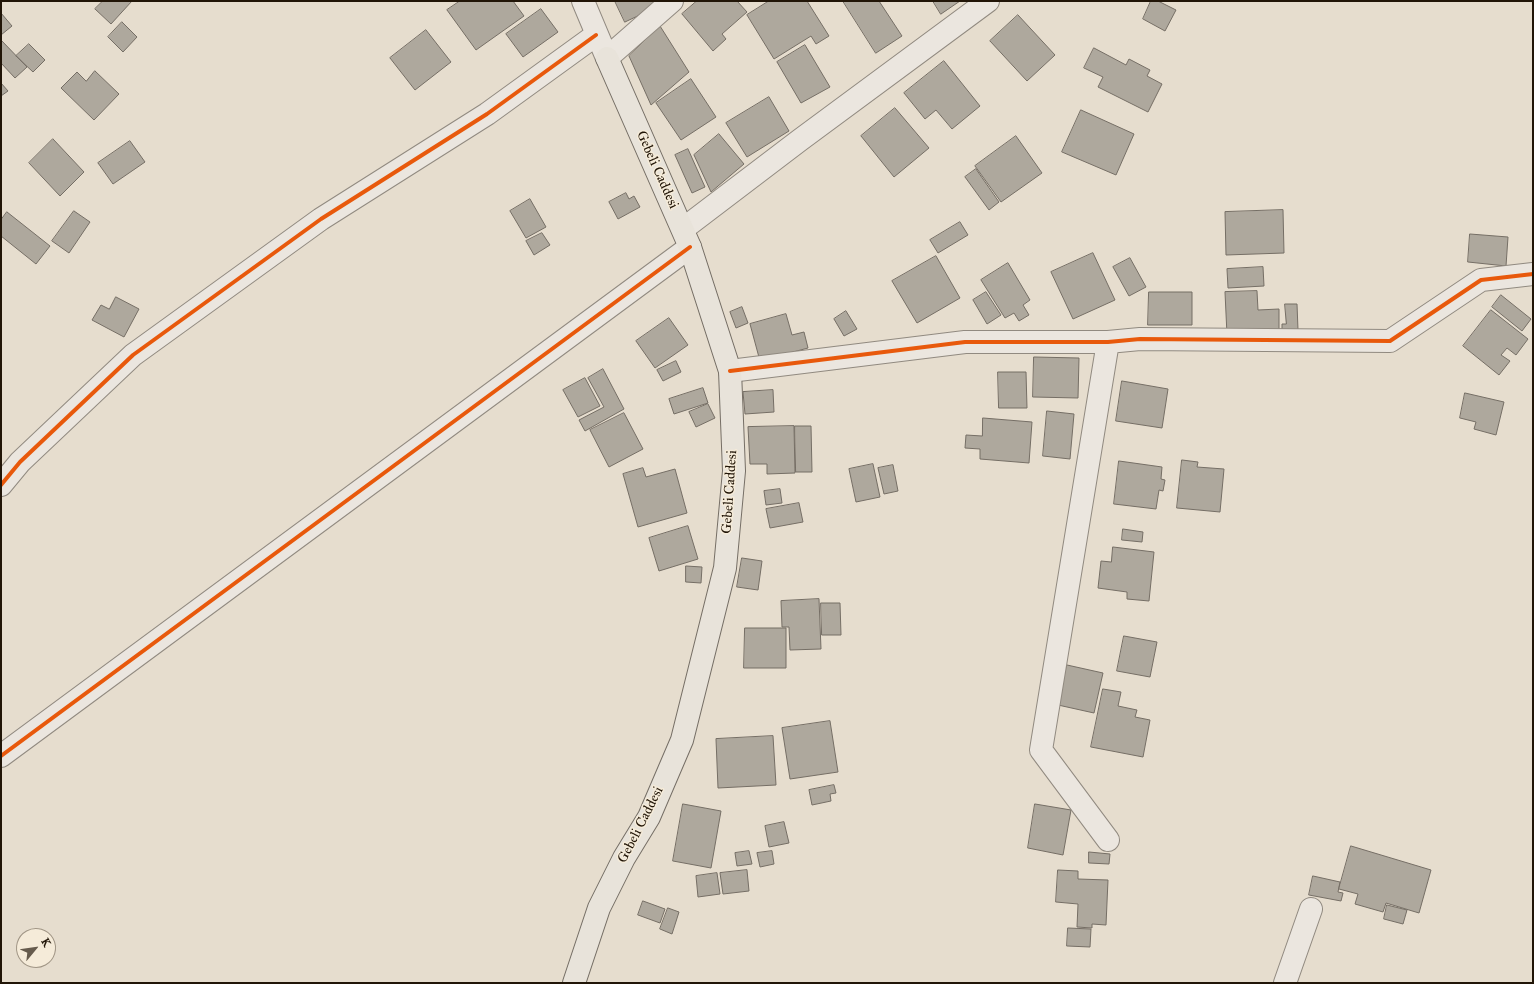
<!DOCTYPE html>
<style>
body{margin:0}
#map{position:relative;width:1534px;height:984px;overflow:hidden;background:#e6ddce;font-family:"IM FELL Great Primer",serif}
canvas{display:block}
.frame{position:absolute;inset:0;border:2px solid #211507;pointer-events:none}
.north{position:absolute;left:16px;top:928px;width:40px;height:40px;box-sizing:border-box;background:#f5ebd9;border:1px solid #a09585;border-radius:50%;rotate:61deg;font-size:11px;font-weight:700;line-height:16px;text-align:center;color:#211507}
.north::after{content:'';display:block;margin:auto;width:14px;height:18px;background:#665b4d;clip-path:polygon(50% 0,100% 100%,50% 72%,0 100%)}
</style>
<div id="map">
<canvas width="1534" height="984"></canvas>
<div class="frame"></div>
<div class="north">K</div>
</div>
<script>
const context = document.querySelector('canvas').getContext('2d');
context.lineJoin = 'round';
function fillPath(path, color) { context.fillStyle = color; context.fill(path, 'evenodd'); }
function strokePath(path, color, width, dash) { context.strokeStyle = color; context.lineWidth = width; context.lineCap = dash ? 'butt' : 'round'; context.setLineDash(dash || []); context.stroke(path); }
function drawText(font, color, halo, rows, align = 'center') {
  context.font = font + ' "IM FELL Great Primer",serif'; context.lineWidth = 3; context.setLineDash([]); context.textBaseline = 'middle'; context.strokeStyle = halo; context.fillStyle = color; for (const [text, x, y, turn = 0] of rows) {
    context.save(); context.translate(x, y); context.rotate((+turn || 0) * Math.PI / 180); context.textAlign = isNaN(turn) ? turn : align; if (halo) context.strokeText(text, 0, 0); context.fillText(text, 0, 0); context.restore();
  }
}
const building = new Path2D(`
 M103,1H132L111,24L95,9Z
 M460,1H513L524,16L476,50L447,10Z
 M615,1H664L665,3L625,22Z
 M697,1H737L747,12L722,34L726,39L713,51L682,14Z
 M769,1H807L829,36L816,44L811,36L774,59L747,15Z
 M843,1H879L902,36L876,53Z
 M933,1H960L941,14Z
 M1151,1H1158L1176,10L1165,31L1143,19Z
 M541,9L558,32L523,57L506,34Z
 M1,13L12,26L1,35Z
 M1018,15L1055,55L1027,81L990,41Z
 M122,22L137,37L123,52L108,37Z
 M660,26L689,72L651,105L629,56Z
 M426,30L451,62L415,90L390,58Z
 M1,40L27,67L15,78L1,63Z
 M29,44L45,60L33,72L16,56Z
 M805,45L830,87L801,103L777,62Z
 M1094,48L1126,65L1129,59L1150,70L1147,76L1162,84L1148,112L1098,87L1103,77L1084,68Z
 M944,61L980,106L952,129L936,110L925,119L904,93Z
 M95,71L119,94L94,120L61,88L77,72L86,81Z
 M691,79L716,117L681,140L656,103Z
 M1,83L8,91L1,96Z
 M769,97L789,131L747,157L726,123Z
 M895,108L929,148L894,177L861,136Z
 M1081,110L1134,134L1116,175L1062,152Z
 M719,134L744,164L711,192L694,155Z
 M1016,136L1042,173L1001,202L975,166Z
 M53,139L84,172L60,196L29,163Z
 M130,141L145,162L113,184L98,163Z
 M688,149L705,187L692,193L675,155Z
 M976,169L999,202L989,210L965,177Z
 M626,193L629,199L634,196L640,207L618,219L609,202Z
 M530,199L546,227L526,238L510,211Z
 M1283,210L1284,253L1226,255L1225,212Z
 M74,211L90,222L69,253L52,241Z
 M7,212L50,246L36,264L1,236V220Z
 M960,222L968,235L938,253L930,240Z
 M542,233L550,245L534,255L526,241Z
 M1470,234L1508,237L1506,266L1468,262Z
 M1093,253L1115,300L1073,319L1051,272Z
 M936,256L960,298L917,323L892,281Z
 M1130,258L1146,287L1129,296L1113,267Z
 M1008,263L1030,300L1023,305L1029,315L1019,321L1014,313L1005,318L981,280Z
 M1263,267L1264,286L1228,288L1227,269Z
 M1257,291L1258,310L1279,309V333L1227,335L1225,292Z
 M986,292L1001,315L987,324L973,300Z
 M1149,292H1192V325H1148Z
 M1501,295L1531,319L1522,331L1492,307Z
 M116,297L139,309L124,337L92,320L101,305L109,309Z
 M1285,304H1297L1298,330H1282V324H1286Z
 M742,307L748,323L736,328L730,312Z
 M1491,310L1528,339L1516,355L1507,348L1501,355L1510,361L1499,375L1463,346Z
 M846,311L857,329L844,336L834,319Z
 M786,314L792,335L804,332L808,348L760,361L750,324Z
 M669,318L688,345L655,368L636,341Z
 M1034,357L1079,358L1078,398L1033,397Z
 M676,361L681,372L663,381L657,370Z
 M603,369L624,409L585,431L579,420L604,407L588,378Z
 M998,372H1026L1027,408H999Z
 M585,378L600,406L578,417L563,390Z
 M1122,381L1168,389L1162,428L1116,421Z
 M703,388L708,403L674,414L669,399Z
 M773,390L774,412L745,414L743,392Z
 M1465,393L1504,402L1496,435L1474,429L1476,422L1460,418Z
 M708,404L715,418L696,427L689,412Z
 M1047,411L1074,414L1070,459L1043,456Z
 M624,413L643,449L609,467L590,430Z
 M983,418L1032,422L1029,463L980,459V449L965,448L966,435L982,436Z
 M794,426L795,473L767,474V464H750L748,427Z
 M795,426H811L812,472H796Z
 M1182,460L1198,462L1197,467L1224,469L1220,512L1177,508Z
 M1119,461L1162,467L1161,479L1165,480L1163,491L1159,490L1156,509L1114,504Z
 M873,464L880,497L856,502L849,469Z
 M893,465L898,491L884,494L878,468Z
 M643,468L646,477L675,469L687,513L638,527L623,474Z
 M780,489L782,503L766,505L764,491Z
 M799,503L803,522L770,528L766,509Z
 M688,526L698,559L659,571L649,538Z
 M1123,529L1143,532L1142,542L1122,540Z
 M1113,547L1154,552L1149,601L1127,599V592L1098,588L1101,561L1111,562Z
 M742,558L762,561L758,590L737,587Z
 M686,566L702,567L701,583L686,582Z
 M819,599L821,649L790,650L789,627H782L781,601Z
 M821,603H840L841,635H822Z
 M745,628H786V668H744Z
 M1124,636L1157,642L1150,677L1117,671Z
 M1067,665L1103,673L1094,713L1058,705Z
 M1103,689L1121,692L1118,706L1137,710L1135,717L1150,720L1143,757L1091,747Z
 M830,721L838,772L790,779L782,728Z
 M773,736L776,785L718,788L716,739Z
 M834,785L836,793L830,794L831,801L812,805L809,790Z
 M683,804L721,811L711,868L673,861Z
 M1035,804L1071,810L1063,855L1028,848Z
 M784,822L789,843L769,847L765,826Z
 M1351,846L1431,870L1419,913L1386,903L1383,912L1355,904L1358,894L1339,889Z
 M749,851L752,864L737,866L735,853Z
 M772,851L774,864L760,867L757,853Z
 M1089,852L1110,854L1109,864L1089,863Z
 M747,870L749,891L723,894L720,873Z
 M1058,870L1078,871V879L1108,880L1106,925L1092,924V928L1077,927L1078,904L1056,902Z
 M717,873L720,894L698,897L696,876Z
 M1313,876L1340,882L1338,892L1343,893L1341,901L1309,895Z
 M643,901L665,909L660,923L638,915Z
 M1387,905L1407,910L1403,924L1384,919Z
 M668,908L679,912L672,934L660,929Z
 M1068,928L1091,929L1090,947L1067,946Z`);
const minor = new Path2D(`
 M583,1L607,58L672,1
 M683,229L800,140L988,1
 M1108,342L1041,750L1108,840
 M730,371L965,342H1108L1140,339L1390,341L1481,280L1533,274
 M1,485L20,462L133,355L321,219L487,114L596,35
 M1,756L690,247
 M1285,983L1311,909`);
const major = new Path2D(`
 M574,983L599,908L624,858L649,817L682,740L725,568L734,471L730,371L690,247L607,58`);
const cycleway = new Path2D(`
 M730,371L965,342H1108L1140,339L1390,341L1481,280L1533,274
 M1,485L20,462L133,355L321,219L487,114L596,35
 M1,756L690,247`);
const streetNames = [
 ["Gebeli Caddesi",657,170,66],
 ["Gebeli Caddesi",730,492,-86],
 ["Gebeli Caddesi",641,825,-63]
];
fillPath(building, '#aea89d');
strokePath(building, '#756e65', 1);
strokePath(minor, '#918a80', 24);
strokePath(major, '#756e65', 24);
strokePath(minor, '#ebe6df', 22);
strokePath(major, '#e8e3da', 22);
strokePath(cycleway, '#e8590c', 4);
drawText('14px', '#211507', '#f5ebd9', streetNames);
</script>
